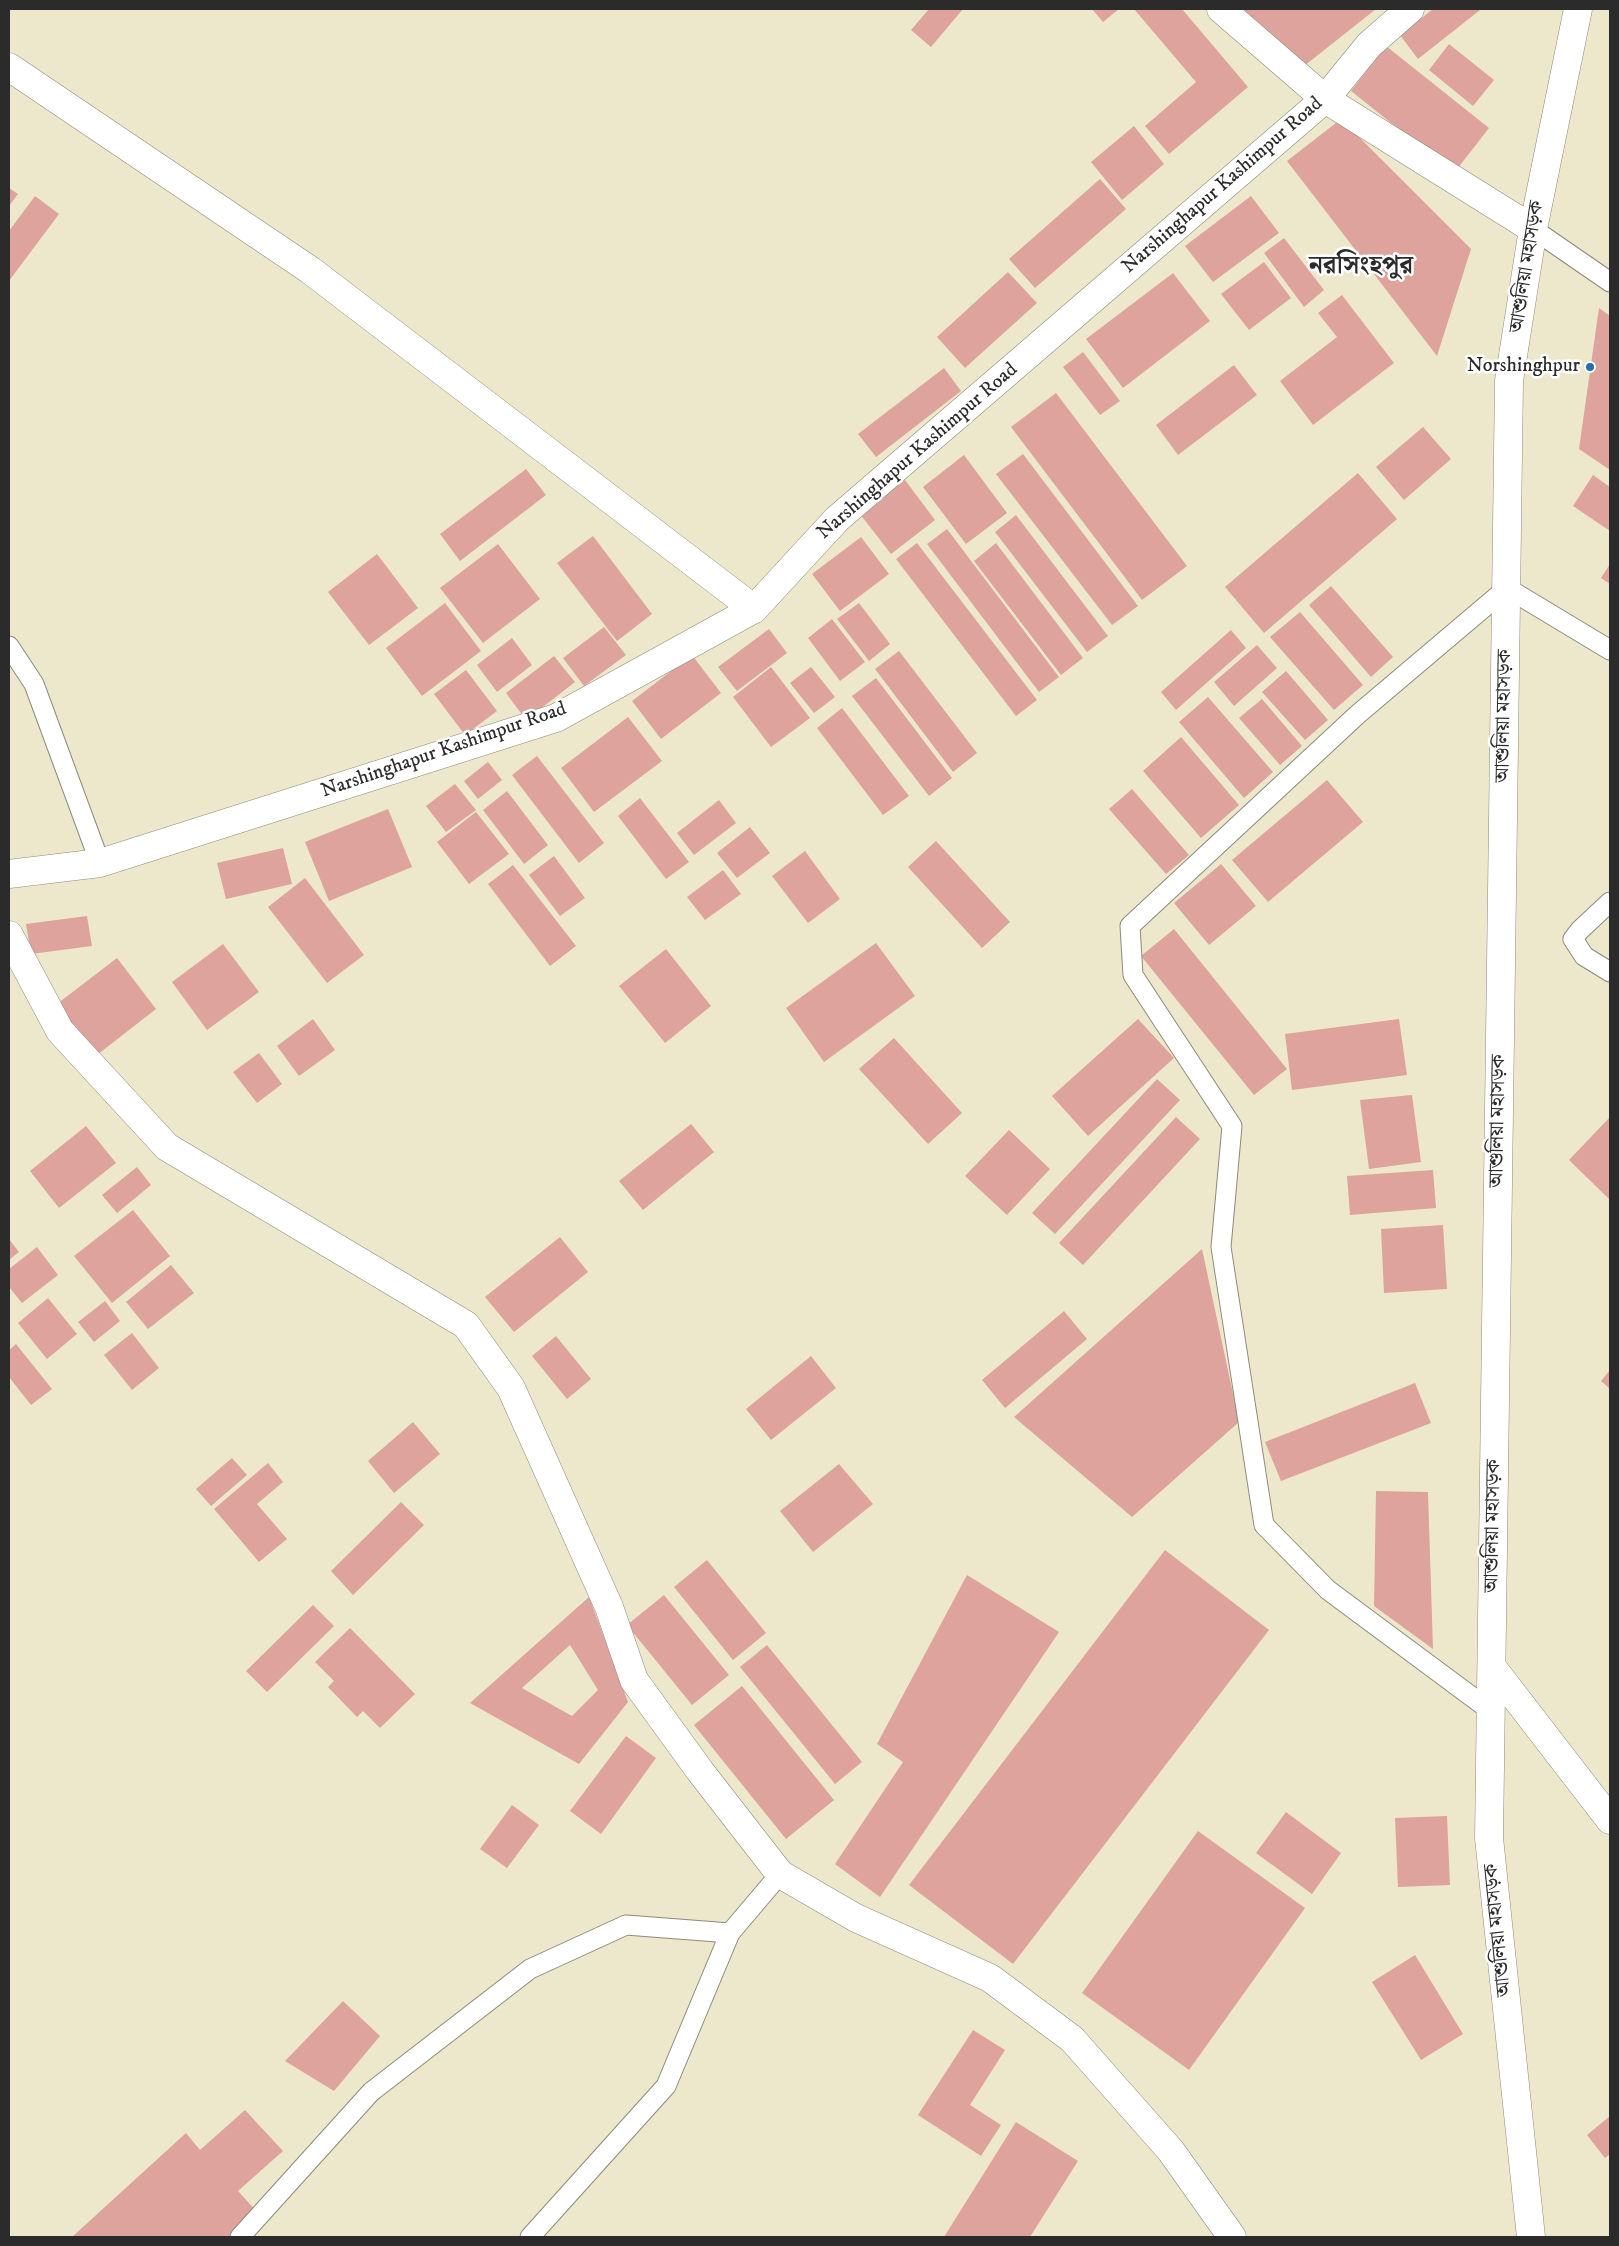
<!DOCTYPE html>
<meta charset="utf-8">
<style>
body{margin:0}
#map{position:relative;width:1619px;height:2246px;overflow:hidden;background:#ede8cc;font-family:"IM FELL DW Pica",serif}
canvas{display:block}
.frame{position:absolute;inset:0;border:10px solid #2b2b2b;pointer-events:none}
</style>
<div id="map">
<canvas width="1619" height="2246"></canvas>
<div class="frame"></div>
</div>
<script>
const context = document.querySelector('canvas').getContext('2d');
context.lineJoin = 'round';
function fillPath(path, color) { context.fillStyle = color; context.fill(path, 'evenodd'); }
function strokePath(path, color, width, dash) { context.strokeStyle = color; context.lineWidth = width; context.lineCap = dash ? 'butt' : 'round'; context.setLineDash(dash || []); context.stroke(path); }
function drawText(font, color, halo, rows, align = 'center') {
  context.font = font + ' "IM FELL DW Pica","Noto Serif Bengali",serif'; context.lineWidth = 5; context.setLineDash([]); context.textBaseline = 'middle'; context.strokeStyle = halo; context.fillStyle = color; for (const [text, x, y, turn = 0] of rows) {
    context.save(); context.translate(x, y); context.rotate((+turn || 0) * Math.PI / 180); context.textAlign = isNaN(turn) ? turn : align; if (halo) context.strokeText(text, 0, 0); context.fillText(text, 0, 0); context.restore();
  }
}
const building = new Path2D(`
 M929,9H963L931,47L911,30Z
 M1092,9H1119L1103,22Z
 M1134,9H1182L1248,87L1169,154L1145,126L1196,82Z
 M1237,9H1376L1299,70Z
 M1433,9L1480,10L1418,59L1400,35Z
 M1449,44L1494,80L1473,106L1429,70Z
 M1386,46L1489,128L1454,173L1351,91Z
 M1341,119L1471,249L1437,356L1287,161Z
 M1134,126L1164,164L1122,200L1091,162Z
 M1100,179L1126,209L1035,288L1009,259Z
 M9,188L18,194L9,206Z
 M35,196L59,214L9,281V231Z
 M1251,196L1279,233L1213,282L1185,246Z
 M1284,238L1324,290L1304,307L1264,253Z
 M1264,262L1291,298L1249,330L1221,294Z
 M1008,272L1037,303L965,368L937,337Z
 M1173,273L1210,321L1123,388L1086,339Z
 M1342,295L1394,363L1313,425L1280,381L1337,337L1318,313Z
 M1599,308L1610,316V470L1579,449Z
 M1083,352L1120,401L1100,415L1063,367Z
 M1234,365L1257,395L1178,455L1156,425Z
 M944,368L961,391L876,457L858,434Z
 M1056,393L1187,566L1142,600L1011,427Z
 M1423,427L1451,459L1404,500L1376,467Z
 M1023,454L1138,606L1112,625L996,474Z
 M964,455L1007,513L966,544L923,487Z
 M526,469L546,495L460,561L440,534Z
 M1358,473L1397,519L1264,633L1225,587Z
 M1593,475L1610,487V531L1573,506Z
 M905,480L935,520L891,554L860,514Z
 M1016,515L1108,636L1087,652L995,532Z
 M947,529L1059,677L1039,692L927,544Z
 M593,536L652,614L617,641L557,563Z
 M861,537L889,574L840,611L812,574Z
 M917,543L1037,700L1016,716L896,559Z
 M996,543L1083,658L1061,675L974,561Z
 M498,544L540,599L483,643L440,588Z
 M377,554L418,608L369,645L328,592Z
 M1610,564V584L1601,578Z
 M1331,586L1393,657L1371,677L1309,605Z
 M445,603L481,651L422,696L386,648Z
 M859,603L890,644L869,661L837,619Z
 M1300,612L1363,685L1334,710L1270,637Z
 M832,619L865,662L840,681L808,638Z
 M604,627L626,655L584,686L563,658Z
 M769,629L787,653L737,691L718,667Z
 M1231,630L1246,648L1176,710L1161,692Z
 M512,638L532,665L497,692L477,665Z
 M1257,645L1277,668L1234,706L1214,682Z
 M899,651L977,753L953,772L875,669Z
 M692,655L721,693L661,739L632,701Z
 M554,656L575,682L526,720L506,693Z
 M771,667L810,718L771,747L733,697Z
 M811,667L835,697L814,713L790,683Z
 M466,670L497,711L465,735L434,694Z
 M1286,671L1328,720L1305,740L1262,692Z
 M876,678L952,778L929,796L852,696Z
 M1208,697L1273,772L1244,798L1179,722Z
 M1262,699L1302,746L1280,765L1239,718Z
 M842,708L909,796L883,815L817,728Z
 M628,717L662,761L594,812L561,768Z
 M1181,737L1239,805L1201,838L1143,771Z
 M537,756L604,843L579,863L512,775Z
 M488,762L502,780L478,799L464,781Z
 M1327,780L1363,822L1268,902L1232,860Z
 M455,784L476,810L446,832L426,806Z
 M1132,789L1189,855L1166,874L1109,809Z
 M507,791L548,845L524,864L483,810Z
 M640,798L689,862L666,879L618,816Z
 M719,800L736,823L694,855L677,833Z
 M388,809L412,867L329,901L305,842Z
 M476,812L509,854L469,884L437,842Z
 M750,827L770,853L737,878L717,853Z
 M936,841L1010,922L982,948L908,867Z
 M283,848L292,884L226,899L217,863Z
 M805,851L840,899L808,923L772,876Z
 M554,856L585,898L560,916L529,875Z
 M1221,864L1256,906L1209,945L1174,903Z
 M513,865L576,946L550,966L488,884Z
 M723,870L741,894L705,920L687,897Z
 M305,878L364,955L327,983L268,907Z
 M87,916L92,946L31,954L26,924Z
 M1174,929L1287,1069L1254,1095L1141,956Z
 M876,943L915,996L824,1062L786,1008Z
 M223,944L259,992L207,1030L172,982Z
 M666,949L711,1006L665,1043L619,986Z
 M117,958L156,1009L97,1055L57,1004Z
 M313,1019L335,1050L299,1076L277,1046Z
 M1138,1019L1174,1058L1088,1136L1052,1096Z
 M1399,1019L1407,1075L1292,1090L1285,1034Z
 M894,1038L962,1113L928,1144L859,1069Z
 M259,1053L282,1084L257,1103L233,1072Z
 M1157,1079L1180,1100L1055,1234L1032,1213Z
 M1412,1095L1421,1162L1369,1169L1360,1100Z
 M1176,1117L1200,1139L1083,1265L1059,1243Z
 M1610,1117V1200L1569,1160Z
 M691,1124L714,1152L643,1210L619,1181Z
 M86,1126L116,1163L59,1208L30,1171Z
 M1009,1130L1050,1169L1007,1215L965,1176Z
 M137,1167L151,1185L117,1213L102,1195Z
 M1433,1170L1436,1208L1350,1215L1347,1176Z
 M133,1210L170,1256L112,1303L74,1256Z
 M1443,1225L1447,1289L1384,1293L1381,1229Z
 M560,1237L588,1272L514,1332L485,1297Z
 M9,1239L19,1252L9,1260Z
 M37,1247L58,1275L22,1303L9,1287V1269Z
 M1202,1249L1239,1422L1132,1517L1014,1417Z
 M171,1265L194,1293L148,1329L126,1302Z
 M48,1298L77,1334L47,1359L18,1323Z
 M105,1301L120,1321L94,1342L78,1322Z
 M1064,1311L1087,1339L1005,1408L982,1380Z
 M132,1333L159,1368L132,1390L104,1355Z
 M556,1336L591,1379L567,1399L532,1356Z
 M16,1344L52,1389L31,1405L9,1377V1350Z
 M811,1356L836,1388L771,1440L746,1409Z
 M1610,1370V1389L1601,1381Z
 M1415,1383L1431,1423L1281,1481L1265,1442Z
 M413,1422L440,1454L394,1493L368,1461Z
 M232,1458L247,1475L211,1506L196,1489Z
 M268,1463L283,1482L257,1504L287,1539L259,1562L214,1509Z
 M839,1464L873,1504L813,1552L780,1511Z
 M1376,1491L1428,1492L1433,1649L1374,1606Z
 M401,1502L424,1525L353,1595L331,1571Z
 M1165,1550L1269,1630L1013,1964L909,1885Z
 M707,1560L766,1633L733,1660L674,1587Z
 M967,1575L1059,1632L880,1897L835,1864L903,1762L877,1744Z
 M664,1595L729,1675L692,1705L627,1625Z
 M589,1597L628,1702L579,1764L470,1703ZM570,1645L598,1690L572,1716L522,1688Z
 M313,1605L334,1626L267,1692L246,1671Z
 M350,1628L415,1694L380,1728L363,1711L357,1717L328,1687L334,1681L315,1662Z
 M767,1645L862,1762L835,1784L740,1667Z
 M742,1686L834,1800L786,1839L694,1725Z
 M626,1736L656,1758L601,1834L570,1811Z
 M512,1805L539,1825L507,1868L480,1849Z
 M1286,1812L1341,1853L1312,1894L1256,1853Z
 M1447,1816L1450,1885L1398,1887L1395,1818Z
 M1198,1831L1305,1908L1189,2070L1082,1993Z
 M1415,1955L1463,2034L1421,2060L1372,1982Z
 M343,2001L380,2036L334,2091L285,2061Z
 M973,2030L1005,2050L970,2105L1001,2125L981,2156L918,2115Z
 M245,2110L283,2151L238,2191L259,2214L233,2237H72L186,2133L200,2150Z
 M1610,2116V2154L1605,2158L1587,2135Z
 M1016,2122L1078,2161L1030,2237H944Z`);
const lane = new Path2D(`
 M1533,229L1610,282
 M9,646L34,684L100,863
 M1610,902L1580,930L1573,939L1584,956L1610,972
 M1491,1711L1328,1590L1264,1525L1221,1247L1232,1126L1133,975L1130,926L1357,715L1507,588L1610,650
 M240,2237L371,2092L530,1969L626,1925L730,1933
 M530,2237L666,2086L730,1933L780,1874`);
const street = new Path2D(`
 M1221,9L1325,99L1533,229
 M9,67L310,270L754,609
 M9,935L60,1031L167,1147L466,1325L511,1388L609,1607L634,1680L700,1771L780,1874L856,1918L990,1978L1072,2039L1171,2151L1232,2237
 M1492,1667L1610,1820`);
const secondary = new Path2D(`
 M9,874L100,863L556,718L754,609L837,519L1325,99L1369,45L1410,9`);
const highway = new Path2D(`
 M1531,2237L1489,1838L1509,381L1533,229L1578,9`);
const markers = [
 [1590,367,5,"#1f6fb2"]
];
const streetNames = [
 ["Narshinghapur Kashimpur Road",1223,186,-41],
 ["আশুলিয়া মহাসড়ক",1528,267,-81],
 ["Narshinghapur Kashimpur Road",918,452,-41],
 ["আশুলিয়া মহাসড়ক",1505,716,-89],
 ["Narshinghapur Kashimpur Road",444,751,-19],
 ["আশুলিয়া মহাসড়ক",1499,1121,-89],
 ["আশুলিয়া মহাসড়ক",1494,1526,-89],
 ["আশুলিয়া মহাসড়ক",1499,1930,-96]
];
const poiNames = [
 ["Norshinghpur",1580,367]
];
const districtNames = [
 ["নরসিংহপুর",1361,268]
];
fillPath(building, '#dda39c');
strokePath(lane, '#8c8a7c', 21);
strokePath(street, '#8c8a7c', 29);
strokePath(secondary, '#8c8a7c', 29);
strokePath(highway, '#8c8a7c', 29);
strokePath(lane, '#fff', 19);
strokePath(street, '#fff', 28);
strokePath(secondary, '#fff', 28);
strokePath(highway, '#fff', 28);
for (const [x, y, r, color] of markers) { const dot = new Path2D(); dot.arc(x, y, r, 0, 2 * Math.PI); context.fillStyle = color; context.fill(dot); strokePath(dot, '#fff', 2); }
drawText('20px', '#2b2b2b', '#fff', streetNames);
drawText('20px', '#2b2b2b', '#fff', poiNames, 'right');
drawText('bold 25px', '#2b2b2b', '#fff', districtNames);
</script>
